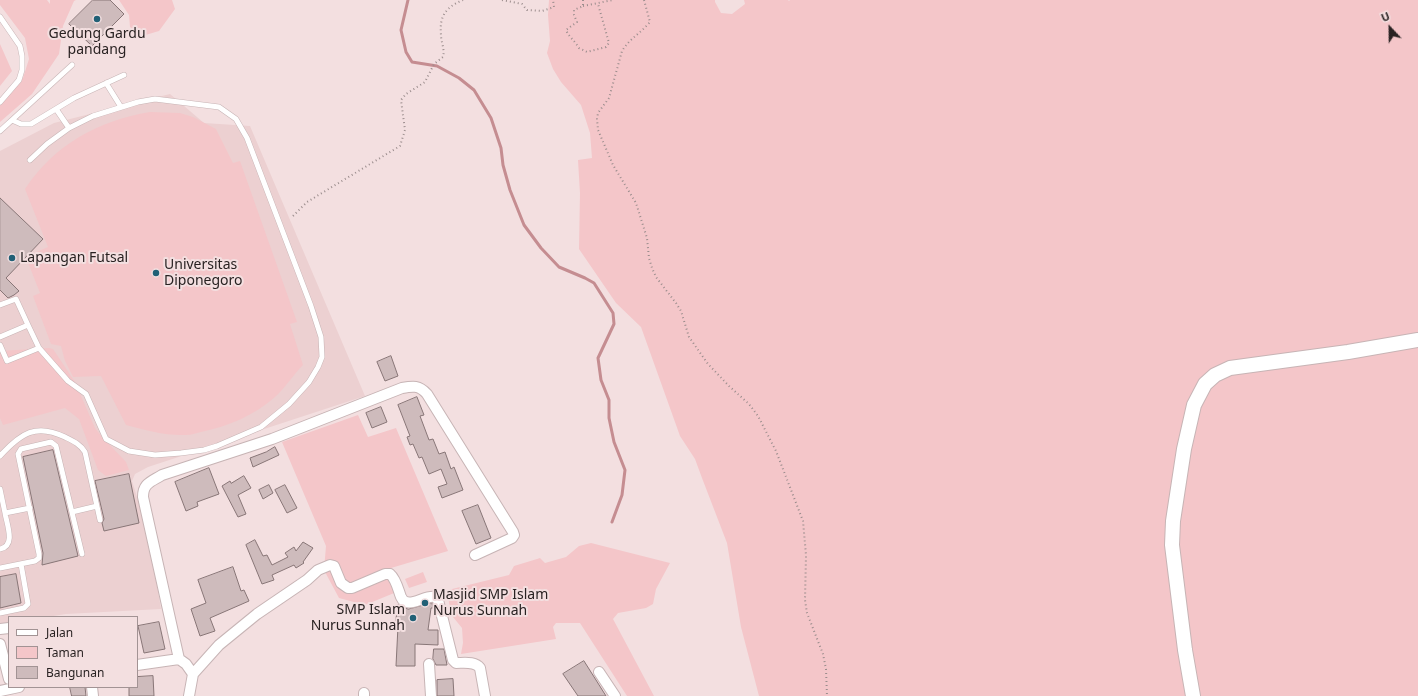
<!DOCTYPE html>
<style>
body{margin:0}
#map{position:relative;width:1418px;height:696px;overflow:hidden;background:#f3dfe0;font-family:"Noto Sans",sans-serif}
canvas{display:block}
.legend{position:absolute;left:8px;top:616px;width:130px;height:72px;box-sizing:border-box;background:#f3dfe0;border:1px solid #a29394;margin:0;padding:5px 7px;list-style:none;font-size:12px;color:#292222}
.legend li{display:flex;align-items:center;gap:8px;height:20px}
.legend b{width:20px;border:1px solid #a29394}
.north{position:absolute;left:1370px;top:8px;width:40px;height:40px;-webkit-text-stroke:3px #f3dfe0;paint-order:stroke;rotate:338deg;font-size:11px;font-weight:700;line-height:16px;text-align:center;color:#292222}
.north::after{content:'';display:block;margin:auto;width:14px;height:18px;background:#292222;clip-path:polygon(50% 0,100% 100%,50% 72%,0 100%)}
</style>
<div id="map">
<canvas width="1418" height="696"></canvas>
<ul class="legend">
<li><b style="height:5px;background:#fff"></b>Jalan</li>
<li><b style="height:11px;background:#f4c6c9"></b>Taman</li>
<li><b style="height:11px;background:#cebbbc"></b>Bangunan</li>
</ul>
<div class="north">U</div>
</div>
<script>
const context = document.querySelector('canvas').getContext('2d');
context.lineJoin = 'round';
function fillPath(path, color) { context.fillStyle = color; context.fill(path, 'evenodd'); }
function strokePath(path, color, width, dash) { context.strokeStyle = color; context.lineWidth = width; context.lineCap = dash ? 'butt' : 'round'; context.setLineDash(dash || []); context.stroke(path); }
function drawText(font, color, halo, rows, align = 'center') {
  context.font = font + ' "Noto Sans",sans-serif'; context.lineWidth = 4; context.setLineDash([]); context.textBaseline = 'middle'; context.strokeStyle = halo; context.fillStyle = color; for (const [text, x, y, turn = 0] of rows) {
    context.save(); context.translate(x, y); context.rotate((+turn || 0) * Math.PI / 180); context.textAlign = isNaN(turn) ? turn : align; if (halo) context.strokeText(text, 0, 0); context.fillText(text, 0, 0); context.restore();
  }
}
const built = new Path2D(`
 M170,94L204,123L250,126L365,396L148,467L135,474L132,481L148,532L161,609L66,614L47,617H9V624L0,626V151L54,123Z`);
const green = new Path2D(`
 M0,0H47L50,4V0H76L74,1L63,26L59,54L32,94L0,122V104L23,78L29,59L25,38L0,5Z
 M119,0H172L175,9L159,31L142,36L130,27L129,15Z
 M549,0H715V2L721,13L732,14L745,4L744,0H788L789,1L790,0H1418V696H759L741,627L727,543L702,478L695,459L680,436L641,327L616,303L579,249L580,193L578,160L592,158L590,133L581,105L561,82L553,69L547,53L550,41L548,15Z
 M0,44L12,71L0,86Z
 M150,112L180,113L193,117L216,129L233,163L240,161L297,322L290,324L303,365C293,375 286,387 275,397C253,416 229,426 201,432C196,433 191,435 186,435C166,436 145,430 126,425L101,376L73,377L65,361L61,346L51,344L33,296L40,293L27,260L32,254L48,247L25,189C55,144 98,121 150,112Z
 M49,348L53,349L75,382L95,428L102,437L126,462L129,470L106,476L98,470L79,419L65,408L3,425L0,418V351Z
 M358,415L368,437L396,428L448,551L391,568L399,591L365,605L339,598L324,570L326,546L282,442Z
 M591,543L670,563L656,589L653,604L646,608L618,613L613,619L654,696H627L580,623H556L553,627L556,639L461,654L463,643L462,628L453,617L449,603L448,590L509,575L514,566L537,559L540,558L545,563L566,557L579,546Z
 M423,572L427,582L409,588L405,579Z`);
const stream = new Path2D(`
 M408,0L401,30L406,52L412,62L437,66L459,78L474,90L491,118L501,148L503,165L510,190L524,225L541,248L559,267L585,278L594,283L613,313L614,324L598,358L601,380L609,400V418L614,442L625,470L622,495L612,522`);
const building = new Path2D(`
 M93,0H110L124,14L92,46L69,24Z
 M0,198L43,239L6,278L19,291L14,295L8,298L0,290Z
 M391,356L398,376L385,381L377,362Z
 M417,397L424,415L420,416L429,440L433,439L439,454L445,452L451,469L454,467L463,490L442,498L438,487L447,484L441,469L429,474L422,457L419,458L413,444L410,445L407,437L410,436L398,405Z
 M381,407L387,422L372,428L366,413Z
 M275,447L279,455L253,467L250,458L266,452Z
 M53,450L78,556L42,565L43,553L23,457Z
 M209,468L219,494L197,502L198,506L186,511L175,482Z
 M129,474L139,523L104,531L102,523L104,519L95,481Z
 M244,476L251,488L238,495L246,514L238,517L222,486L230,481L231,483Z
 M269,485L273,493L263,499L259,490Z
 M285,485L297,508L287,513L275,490Z
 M478,505L491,538L476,544L462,511Z
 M255,540L263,556L267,555L272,565L288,557L285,553L294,547L296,551L303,542L313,548L303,562L304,563L296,568L294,565L272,575L274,580L262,584L246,545Z
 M233,567L241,591L244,590L249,601L210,618L215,631L200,636L191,609L206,603L198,580Z
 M16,574L21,603L0,608V577Z
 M432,603L433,608H431L428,630H438V645L415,644V666H396L398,626H395L398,604L401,607L408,609Z
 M159,622L165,649L144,653L138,626Z
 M434,649H444L447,665H436L433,659Z
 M584,661L596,680L606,696H578L563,674Z
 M153,676L154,696H129V687H137V677Z
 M453,679L454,696H437V680Z
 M70,687H85L86,696H72Z`);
const path = new Path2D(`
 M502,0L522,4L527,10L542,11L554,7L553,0
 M583,0V6L574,10V15L577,22L566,30C569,37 575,41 579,48L587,52L606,47L609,43L598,4
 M644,0L650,22C641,33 629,39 622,51L609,98L598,113L597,119L598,130L613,165L636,203L647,238L649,258L652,268L656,277L676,303L681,311L689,337L708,364L729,386L749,404L758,416L776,451L803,521L806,555L805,600L807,613L823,654L826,669L827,696
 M583,6L613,0
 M293,216L307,202L400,146L405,130L401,100L406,94L425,82L434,64L443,57C445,49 441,42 441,35C439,16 446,7 463,0`);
const lane = new Path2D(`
 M0,17L20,46L22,56V70L19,80L0,102
 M106,83L121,107
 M56,109L69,128
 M12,120L72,65
 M0,131L12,120L21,124H31L74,98L124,75
 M0,305L16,299L28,325
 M0,337L28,325L39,348L68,381L86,394L106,439L129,451L155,455L181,453L204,450L217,446L261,427L289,404L309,382L318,367L322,357L321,337L311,306L247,138L236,119L219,107L155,99L138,102L93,116L69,128L47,144L30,160
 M0,345L7,361L39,348
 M0,456C21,433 36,423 65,437C73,441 80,444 85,452L100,520
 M0,489L5,513L30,508
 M72,512L97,506
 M0,549C16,546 7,525 5,513
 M0,568L35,561L39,558V554L18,454L21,449L51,442L56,446L82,554
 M0,613L24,608L28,604L21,564`);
const street = new Path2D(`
 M0,629L9,628
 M0,644L9,679
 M429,664L431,696
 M137,665L179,659
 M599,672L615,696
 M193,674L186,664L179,659L143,497C143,483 151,482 162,475L272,439L402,388C413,386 419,385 427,394L513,532L514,535L512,538L475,555
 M193,674L219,645L257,614L307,580L318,570L330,565L334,566L341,583L348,588H352L385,574H390C396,579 398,589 401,597C407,611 425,594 435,597L438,600L453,660L456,663C464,663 475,661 480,668L485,696
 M92,687L93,696
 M0,691L19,687
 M189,696L193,674
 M364,696V693`);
const secondary = new Path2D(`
 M1193,696L1185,650L1172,545L1173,521L1184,449L1194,405L1205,384L1215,375L1230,368L1348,352L1418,340`);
const markers = [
 [97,19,4,"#216076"],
 [12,258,4,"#216076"],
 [156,273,4,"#216076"],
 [425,603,4,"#216076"],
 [413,618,4,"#216076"]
];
const poiNames = [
 ["Gedung Gardu",97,34,"center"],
 ["pandang",97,50,"center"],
 ["Lapangan Futsal",20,258],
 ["Universitas",164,265],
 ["Diponegoro",164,281],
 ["Masjid SMP Islam",433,595],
 ["Nurus Sunnah",433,611],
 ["SMP Islam",405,610,"right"],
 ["Nurus Sunnah",405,626,"right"]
];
fillPath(built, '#ecd0d1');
fillPath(green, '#f4c6c9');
strokePath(stream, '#c58d91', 3);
fillPath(building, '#cebbbc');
strokePath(building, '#887677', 1);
strokePath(lane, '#c7b4b5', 6);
strokePath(street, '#c7b4b5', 12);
strokePath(secondary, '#c7b4b5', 16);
strokePath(path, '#9b8d8d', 2, [1, 3]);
strokePath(lane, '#fff', 5);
strokePath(street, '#fff', 10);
strokePath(secondary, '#fff', 14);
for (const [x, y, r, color] of markers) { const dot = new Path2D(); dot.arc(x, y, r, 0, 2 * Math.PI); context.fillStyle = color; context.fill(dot); strokePath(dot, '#f3dfe0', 1.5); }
drawText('14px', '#292222', '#f3dfe0', poiNames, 'left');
</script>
